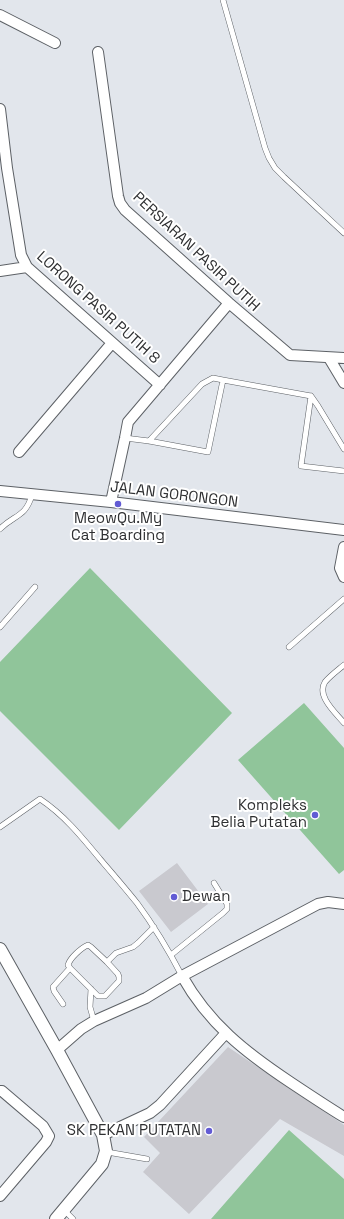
<!DOCTYPE html>
<style>
body{margin:0}
canvas{display:block;background:#e2e6ec}
</style>
<canvas width="344" height="1219"></canvas>
<script>
const context = document.querySelector('canvas').getContext('2d');
context.lineJoin = 'round';
function fillPath(path, color) { context.fillStyle = color; context.fill(path, 'evenodd'); }
function strokePath(path, color, width, dash) { context.strokeStyle = color; context.lineWidth = width; context.lineCap = dash ? 'butt' : 'round'; context.setLineDash(dash || []); context.stroke(path); }
function drawText(font, color, halo, rows, align = 'center') {
  context.font = font + ' "Space Grotesk",sans-serif'; context.lineWidth = 4; context.setLineDash([]); context.textBaseline = 'middle'; context.strokeStyle = halo; context.fillStyle = color; for (const [text, x, y, turn = 0] of rows) {
    context.save(); context.translate(x, y); context.rotate((+turn || 0) * Math.PI / 180); context.textAlign = isNaN(turn) ? turn : align; if (halo) context.strokeText(text, 0, 0); context.fillText(text, 0, 0); context.restore();
  }
}
const green = new Path2D(`
 M90,568L232,713L119,830L0,711V662Z
 M304,703L344,748V870L339,874L238,760Z
 M289,1130L344,1179V1219H211Z`);
const building = new Path2D(`
 M177,863L208,904L171,932L139,891Z
 M228,1047L344,1125V1156L280,1119L189,1214L143,1172L160,1153L144,1137Z`);
const service = new Path2D(`
 M223,0L265,148L269,158L275,168L284,177L344,233
 M311,396L318,406L344,449
 M125,438L149,441L208,452L223,380L311,396L301,466L344,471
 M149,441L202,384L213,378L223,380
 M0,529C15,514 25,518 32,495
 M0,627L35,587
 M289,647L344,599
 M344,665C338,670 330,676 325,682C316,696 336,713 344,723
 M0,827L40,799C64,815 81,836 100,859C112,873 125,888 137,903C154,926 169,951 182,976
 M171,955L223,913L227,909V904L214,883
 M107,962L91,947L88,945C81,948 70,958 68,965L70,968L98,996H105L119,981V977L118,974L107,962L116,953L133,947L138,943L154,927
 M91,989L90,1007L94,1021
 M63,1004L54,991L53,987L70,968
 M107,1152L147,1159
 M64,1210L73,1219`);
const minor = new Path2D(`
 M0,15L55,43
 M98,52L118,196L120,203L125,210L229,303L290,355L344,358
 M0,109L7,168L21,255L27,267L160,385
 M0,271L27,267
 M329,358L344,383
 M19,452L112,343
 M0,491L111,502L344,530
 M111,502L125,438L128,422L229,303
 M344,547L340,568L344,577
 M182,976L318,904L328,902L344,904
 M57,1050L81,1029L94,1021L146,998L182,976C209,1024 245,1052 290,1082C308,1094 326,1106 344,1117
 M0,1091H2L43,1126L49,1136L46,1142L0,1196
 M103,1135L150,1113L160,1105L226,1033`);
const tertiary = new Path2D(`
 M0,949L57,1050L103,1135L106,1151L102,1164L56,1219`);
const markers = [
 [118,504,4,"#625bd4"],
 [315,815,4,"#625bd4"],
 [174,897,4,"#625bd4"],
 [209,1131,4,"#625bd4"]
];
const streetNames = [
 ["PERSIARAN PASIR PUTIH",196,252,43],
 ["LORONG PASIR PUTIH 8",98,308,42],
 ["JALAN GORONGON",174,495,7]
];
const poiNames = [
 ["MeowQu.My",118,519,"center"],
 ["Cat Boarding",118,536,"center"],
 ["Kompleks",307,806],
 ["Belia Putatan",307,823],
 ["Dewan",182,897,"left"],
 ["SK PEKAN PUTATAN",201,1131]
];
fillPath(green, '#90c59a');
fillPath(building, '#c9c9cf');
strokePath(service, '#5d6166', 6);
strokePath(minor, '#5d6166', 12);
strokePath(tertiary, '#5d6166', 14);
strokePath(service, '#fff', 5);
strokePath(minor, '#fff', 10);
strokePath(tertiary, '#fff', 12);
for (const [x, y, r, color] of markers) { const dot = new Path2D(); dot.arc(x, y, r, 0, 2 * Math.PI); context.fillStyle = color; context.fill(dot); strokePath(dot, '#fff', 1.5); }
drawText('15px', '#2f3032', '#fff', streetNames);
drawText('15px', '#2f3032', '#fff', poiNames, 'right');
</script>
